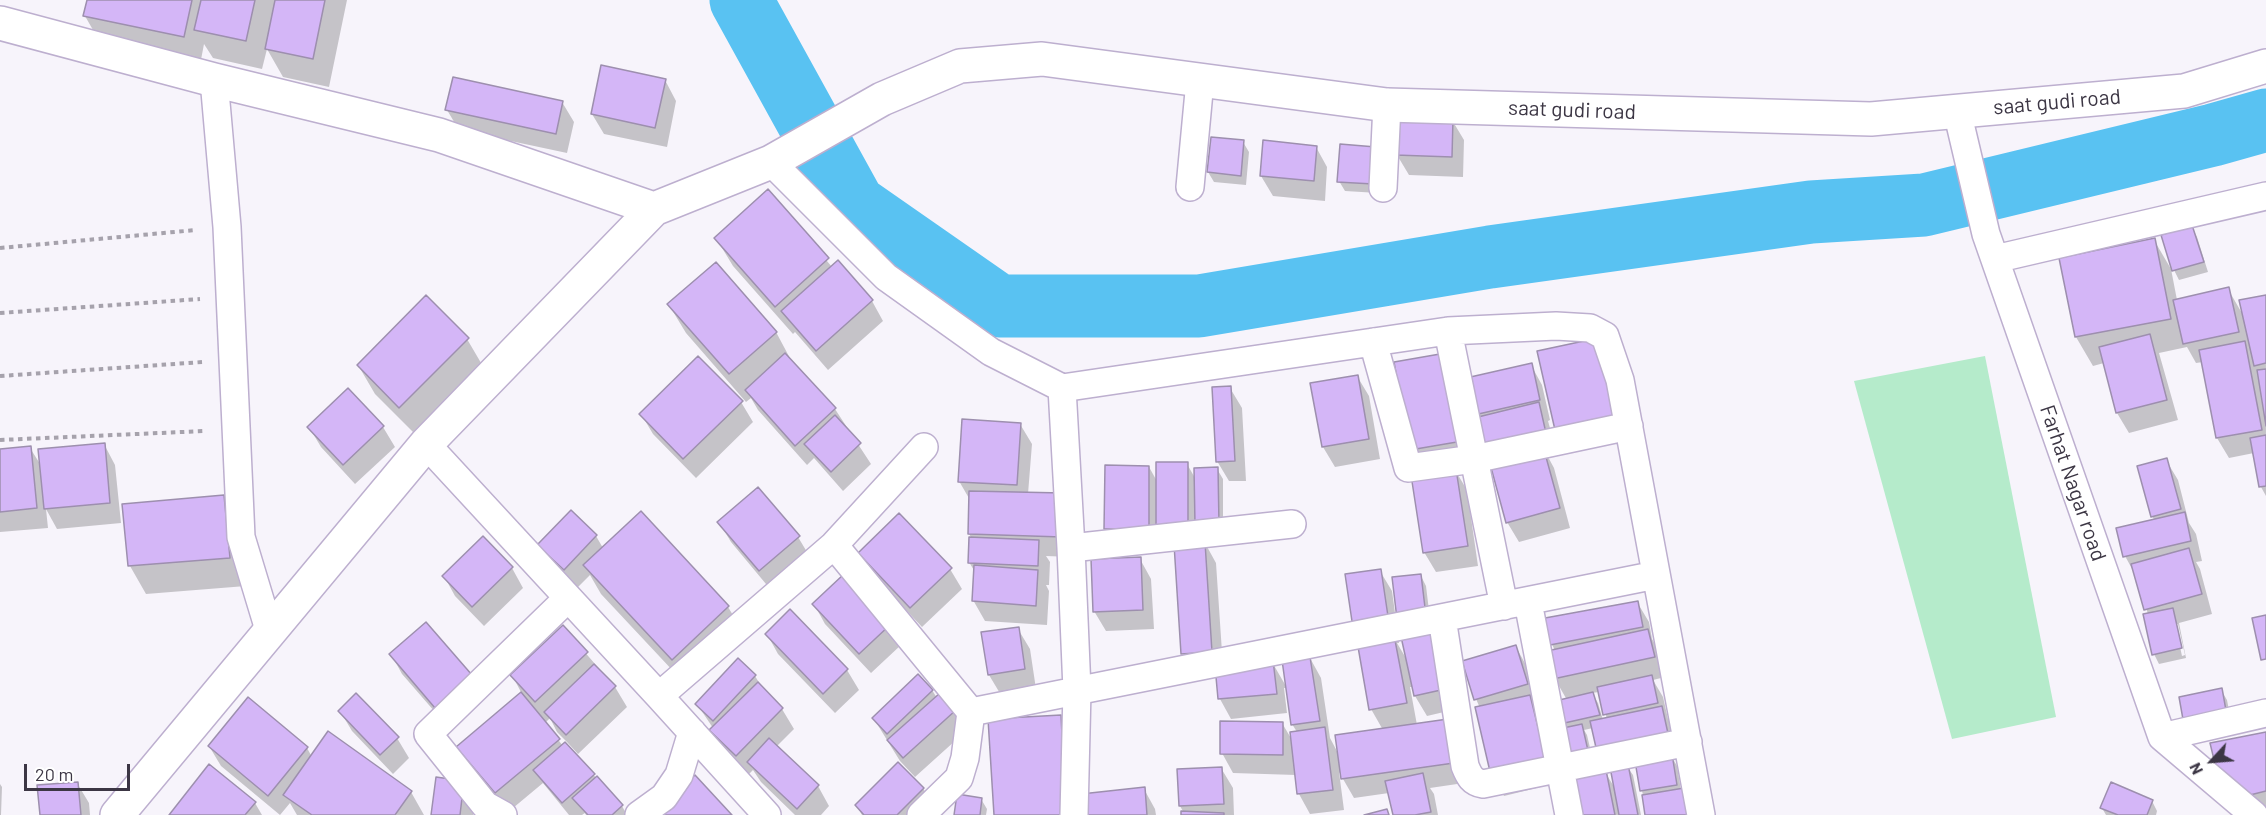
<!DOCTYPE html>
<style>
body{margin:0}
#map{position:relative;width:2266px;height:815px;overflow:hidden;background:#f7f4fb;font-family:Barlow,sans-serif}
canvas{display:block}
.north{position:absolute;left:2182px;top:731px;width:60px;height:60px;-webkit-text-stroke:4px #fff;paint-order:stroke;rotate:244deg;font-size:16px;font-weight:700;line-height:24px;text-align:center;color:#3c3644}
.north::after{content:'';display:block;margin:auto;width:21px;height:27px;background:#3c3644;clip-path:polygon(50% 0,100% 100%,50% 72%,0 100%)}
.scale{position:absolute;left:24px;top:764px;width:106px;height:27px;box-sizing:border-box;border:3px solid #3c3644;border-top:0;padding-left:8px;font-size:18px;line-height:21px;white-space:nowrap;color:#3c3644;-webkit-text-stroke:4px #fff;paint-order:stroke}
</style>
<div id="map">
<canvas width="2266" height="815"></canvas>
<div class="north">N</div>
<div class="scale">20 m</div>
</div>
<script>
const context = document.querySelector('canvas').getContext('2d');
context.lineJoin = 'round';
function fillPath(path, color) { context.fillStyle = color; context.fill(path, 'evenodd'); }
function strokePath(path, color, width, dash) { context.strokeStyle = color; context.lineWidth = width; context.lineCap = dash ? 'butt' : 'round'; context.setLineDash(dash || []); context.stroke(path); }
function drawText(font, color, halo, rows, align = 'center') {
  context.font = font + ' Barlow,sans-serif'; context.lineWidth = 4.5; context.setLineDash([]); context.textBaseline = 'middle'; context.strokeStyle = halo; context.fillStyle = color; for (const [text, x, y, turn = 0] of rows) {
    context.save(); context.translate(x, y); context.rotate((+turn || 0) * Math.PI / 180); context.textAlign = isNaN(turn) ? turn : align; if (halo) context.strokeText(text, 0, 0); context.fillText(text, 0, 0); context.restore();
  }
}
const green = new Path2D(`
 M1985,356L2056,717L1952,739L1854,381Z`);
const shadow = new Path2D(`
 M88,0H347L329,87L283,77L267,49L262,69L213,58L204,44L200,65L101,44L85,16Z
 M665,80L676,101L667,147L604,134L592,114Z
 M562,102L574,122L567,153L459,130L447,110Z
 M1452,120L1464,140L1463,177L1409,175L1397,155Z
 M1243,142L1249,152L1246,185L1214,182L1208,172Z
 M1342,146L1378,193L1345,191L1339,181Z
 M1316,147L1327,167L1325,201L1273,196L1261,176Z
 M768,191L832,267L872,301L883,321L828,370L795,332L793,334L733,266L716,238Z
 M2192,227L2197,237L2208,272L2179,280L2174,270Z
 M2154,240L2171,269L2177,300L2228,289L2243,315L2266,296V496L2261,487L2254,453L2229,458L2217,438L2203,362L2196,363L2187,347L2159,353L2178,420L2129,433L2117,413L2104,363L2093,366L2076,337L2061,259Z
 M669,305L776,332L792,362L835,409L871,464L843,491L814,458L807,465L758,410L751,398L746,402L686,333Z
 M467,339L484,368L416,435L375,394L358,365Z
 M1531,365L1542,385L1550,420L1548,421L1557,453L1547,455L1554,468L1570,528L1519,542L1507,522L1476,415Z
 M1451,375L1468,462L1423,470L1412,450Z
 M1357,376L1369,396L1380,459L1335,467L1323,447Z
 M1230,388L1242,408L1246,481H1229L1217,461Z
 M348,391L383,427L395,447L355,484L321,447L309,427Z
 M741,402L753,422L696,478L653,434L641,414Z
 M1020,424L1032,444L1028,494L1072,557L1046,556L1050,562L1049,585H1046L1049,591L1047,625L985,621L973,600L975,572L969,562L972,539L969,534L970,500L959,481Z
 M104,444L115,465L121,523L57,529L46,509L48,528L0,532V450L30,448L42,467Z
 M2166,460L2178,480L2189,523L2196,534L2202,561L2196,562L2200,569L2212,614L2179,623L2186,658L2159,664L2154,654L2148,614L2136,576L2125,556L2155,521L2152,516ZM2175,624H2178L2185,655L2182,656Z
 M1187,464L1195,478L1217,469L1223,479V534L1205,543L1216,563L1223,667L1272,662L1287,688H1284L1287,713L1231,719L1220,699L1217,672L1194,673L1183,653L1176,544L1118,548L1106,528L1149,467L1158,483Z
 M1455,470L1467,490L1478,566L1436,572L1424,552Z
 M223,496L240,525L246,586L146,594L130,566Z
 M719,522L798,537L810,557L771,590L731,542Z
 M596,536L603,548L728,607L745,635L689,688L601,594L590,575L576,589L551,565L539,545Z
 M860,553L950,569L962,589L922,627L871,573Z
 M1140,559L1151,579L1154,629L1106,631L1094,611Z
 M512,568L523,588L484,626L455,596L444,576Z
 M1380,571L1392,591L1395,613L1398,612L1421,576L1426,586L1431,627L1461,708L1427,716L1415,696L1413,687H1410L1417,725L1447,721L1464,783L1430,788L1434,794L1438,815H1394L1389,793L1354,798L1339,772L1344,810L1310,814L1299,794L1296,775L1233,773L1222,753L1282,723L1292,740L1297,732L1292,724L1310,658L1321,678L1330,738L1339,755L1383,730L1371,709ZM1395,613L1404,629L1407,660L1397,643H1399Z
 M1637,602L1649,622L1652,639L1659,651L1665,677L1653,680L1663,697L1668,719L1673,728L1680,758L1673,759L1677,766L1681,790L1647,815L1637,766L1628,768L1633,775L1641,815H1580L1605,772L1616,790L1613,771L1593,728L1584,730L1587,735L1594,765L1564,728L1567,700L1555,679V651L1552,644ZM1599,692L1607,719L1603,720L1598,703L1592,693Z
 M814,604L890,625L901,645L871,673L825,624Z
 M790,611L847,670L859,690L835,713L778,654L767,634Z
 M563,627L615,687L627,707L578,754L567,742L565,744L622,806L627,815H586L585,813L582,815H569L543,783L507,813L469,767L458,747L522,694L512,675ZM550,718L557,732L567,742L563,746L545,723Z
 M1018,629L1030,649L1036,689L1001,695L989,675Z
 M1516,647L1527,667L1557,783L1504,796L1493,776L1480,708L1476,699Z
 M391,654L482,696L448,727L402,674Z
 M738,660L755,676L763,689L782,709L794,729L776,747L818,786L829,806L821,815H795L761,782L753,770L748,775L723,750L711,730L713,728L697,704Z
 M932,690L937,698L955,711L966,731L915,777L900,761L874,719Z
 M2221,690L2227,700L2232,726L2191,734Z
 M340,711L397,738L409,758L393,774L352,731Z
 M2266,733V815L2230,788Z
 M209,746L307,748L312,757L411,792L424,815H297L290,803L280,815L221,766Z
 M1221,768L1233,788L1234,815H1182L1184,813L1180,806L1178,770Z
 M77,783L89,803L90,815H41Z
 M464,783L475,803L473,815H433Z
 M0,784L2,787L1,815H0Z
 M923,788L934,808L928,815H862L857,806Z
 M1144,789L1155,809L1156,815H1085Z
 M981,799L987,809L986,815H956Z
 M2152,801L2157,811L2156,815H2106L2102,808Z
 M255,803L262,815H171Z`);
const river = new Path2D(`
 M741,0L854,205L999,306H1199L1490,257L1811,212L1924,205L2213,135L2266,120`);
const building = new Path2D(`
 M87,0H192L184,37L83,16Z
 M201,0H255L246,41L194,30Z
 M275,0H325L313,59L265,49Z
 M601,65L666,79L655,128L591,114Z
 M453,77L563,101L556,134L445,110Z
 M1397,116L1453,119L1452,157L1395,155Z
 M1211,137L1244,140L1241,176L1207,172Z
 M1263,140L1317,146L1314,181L1260,176Z
 M1340,144L1376,147L1373,184L1337,182Z
 M768,189L829,258L775,307L714,238Z
 M2192,225L2204,262L2172,271L2161,235Z
 M2155,238L2171,319L2075,337L2059,258Z
 M838,260L873,300L816,351L781,311Z
 M716,262L777,332L729,374L667,304Z
 M2229,287L2239,332L2183,344L2173,300Z
 M426,295L469,338L399,408L357,365Z
 M2266,295V363L2254,366L2239,300Z
 M2150,334L2167,400L2116,413L2099,347Z
 M1598,338L1615,417L1555,430L1537,351Z
 M2245,341L2262,430L2216,438L2199,350Z
 M785,353L836,408L795,446L745,390Z
 M1440,354L1457,442L1410,450L1394,362Z
 M698,356L743,401L683,459L639,414Z
 M1532,363L1540,400L1474,415L1466,378Z
 M2266,369V426L2257,370Z
 M1358,375L1369,439L1322,447L1310,383Z
 M1231,386L1235,461L1216,462L1212,387Z
 M348,388L384,426L343,465L307,427Z
 M1539,402L1546,433L1485,447L1478,417Z
 M835,415L861,443L831,472L804,444Z
 M962,419L1021,423L1017,485L958,482Z
 M2266,435V486L2259,487L2250,438Z
 M105,443L110,503L44,509L38,449Z
 M31,446L37,508L0,512V449Z
 M1543,446L1560,508L1506,523L1489,460Z
 M2167,458L2181,509L2151,517L2137,466Z
 M1156,462H1188V525H1156Z
 M1105,465L1149,466V529H1104Z
 M1218,467L1219,525H1195L1194,468Z
 M1456,469L1468,546L1423,553L1411,475Z
 M758,487L800,536L759,571L717,522Z
 M969,491L1063,493L1062,537L968,534Z
 M224,495L230,558L128,566L122,504Z
 M571,510L597,535L564,570L537,545Z
 M641,511L729,606L672,660L583,565Z
 M2185,512L2191,541L2123,557L2116,528Z
 M899,513L952,568L910,608L858,553Z
 M483,536L513,567L472,607L442,576Z
 M969,537L1039,540L1038,566L968,563Z
 M1205,542L1212,652L1181,654L1174,544Z
 M2189,548L2202,594L2144,610L2131,564Z
 M1141,557L1143,610L1093,612L1091,559Z
 M974,565L1038,570L1036,606L972,601Z
 M1381,569L1389,623L1353,628L1345,574Z
 M844,574L891,624L859,654L812,604Z
 M1421,574L1426,616L1397,619L1392,577Z
 M1638,601L1643,627L1550,645L1545,618Z
 M2173,608L2182,648L2152,655L2143,614Z
 M790,609L848,669L823,694L765,634Z
 M2266,615V659L2261,660L2252,618Z
 M426,622L472,675L435,708L389,654Z
 M1437,624L1450,688L1414,696L1400,632Z
 M563,625L588,652L535,702L510,675Z
 M1019,627L1025,669L988,675L981,632Z
 M1648,629L1655,657L1553,679L1547,651Z
 M1394,635L1407,703L1369,710L1357,641Z
 M1516,645L1528,684L1474,700L1462,661Z
 M1310,657L1320,721L1291,725L1282,660Z
 M738,658L756,675L713,721L695,704Z
 M1273,660L1277,694L1218,699L1215,666Z
 M594,664L616,686L566,735L544,712Z
 M918,674L933,690L887,734L872,718Z
 M1652,675L1658,703L1603,715L1597,687Z
 M758,682L783,708L736,756L709,730Z
 M2222,688L2227,716L2184,725L2179,697Z
 M521,692L560,739L495,793L456,747Z
 M1593,692L1600,715L1560,724L1555,701Z
 M356,693L399,737L380,755L338,711Z
 M940,693L956,710L903,758L887,740Z
 M1530,695L1547,763L1491,776L1475,707Z
 M248,697L308,747L268,796L208,746Z
 M1662,706L1669,738L1597,752L1590,721Z
 M1061,715L1066,815H994L988,719Z
 M1448,719L1454,763L1341,779L1335,735Z
 M1220,721L1283,722V755L1220,754Z
 M1582,724L1589,755L1570,759L1563,728Z
 M1325,727L1333,790L1297,794L1290,732Z
 M328,731L412,791L395,815H312L283,795Z
 M2266,732V791L2250,795L2216,768L2210,743Z
 M769,738L819,785L797,809L747,762Z
 M565,742L595,774L562,803L533,770Z
 M1672,754L1677,785L1640,791L1635,761Z
 M898,762L924,788L897,815H864L855,805Z
 M209,764L256,802L245,815H169Z
 M1628,764L1638,815H1619L1610,767Z
 M1222,767L1224,804L1179,806L1177,769Z
 M1606,770L1615,815H1579L1571,776Z
 M1423,773L1431,812L1415,815H1393L1385,781Z
 M695,775L732,815H652Z
 M597,776L623,805L612,815H588L572,798Z
 M436,777L464,781L460,815H431Z
 M78,782L81,815H40L37,785Z
 M2111,782L2153,800L2147,815H2118L2100,808Z
 M1145,787L1147,815H1083L1081,794Z
 M1684,788L1689,815H1645L1642,795Z
 M957,794L982,798L980,815H954Z
 M1387,809L1389,815H1364Z
 M1181,811L1224,813V815H1181Z`);
const path = new Path2D(`
 M0,248L196,230
 M0,313L200,299
 M0,376L203,362
 M0,440L205,431`);
const minor = new Path2D(`
 M214,80L227,227L241,537L270,633
 M1957,111L1986,234L2162,737L2254,815
 M771,162L886,277L991,352L1062,388L1448,331L1556,326L1590,328L1605,336L1620,380L1701,815
 M1190,187L1200,81
 M1383,188L1387,105
 M1995,259L2266,196
 M1448,331L1504,606
 M1373,342L1408,468L1474,459L1629,426
 M1062,388L1071,548L1077,690L1074,815
 M426,444L659,696L767,815
 M834,545L971,712L1656,575
 M1071,548L1292,524
 M1528,602L1569,815
 M1442,618L1465,766C1469,776 1472,782 1483,784L1688,742
 M659,696L834,545L924,447
 M2162,737L2266,713
 M503,815L485,805L428,734L568,598
 M639,815L664,797L679,775L692,732
 M921,815L959,778L965,758L971,712`);
const tertiary = new Path2D(`
 M0,23L214,80L439,135L654,209
 M117,815L426,444L654,209L771,162L882,99L960,66L1042,59L1387,105L1871,119L2184,91L2266,66`);
const streetNames = [
 ["saat gudi road",2057,102,-5],
 ["saat gudi road",1572,110,2],
 ["Farhat Nagar road",2073,483,71]
];
fillPath(green, '#b5ebcb');
fillPath(shadow, '#0003');
strokePath(river, '#59c2f2', 63);
fillPath(building, '#d4b6f7');
strokePath(building, '#9d8fae', 1.5);
strokePath(minor, '#bdafcf', 30);
strokePath(tertiary, '#bdafcf', 36);
strokePath(path, '#a6a2ac', 4, [4.5, 4.5]);
strokePath(minor, '#fff', 27);
strokePath(tertiary, '#fff', 33);
drawText('21px', '#3c3644', '#fff', streetNames);
</script>
